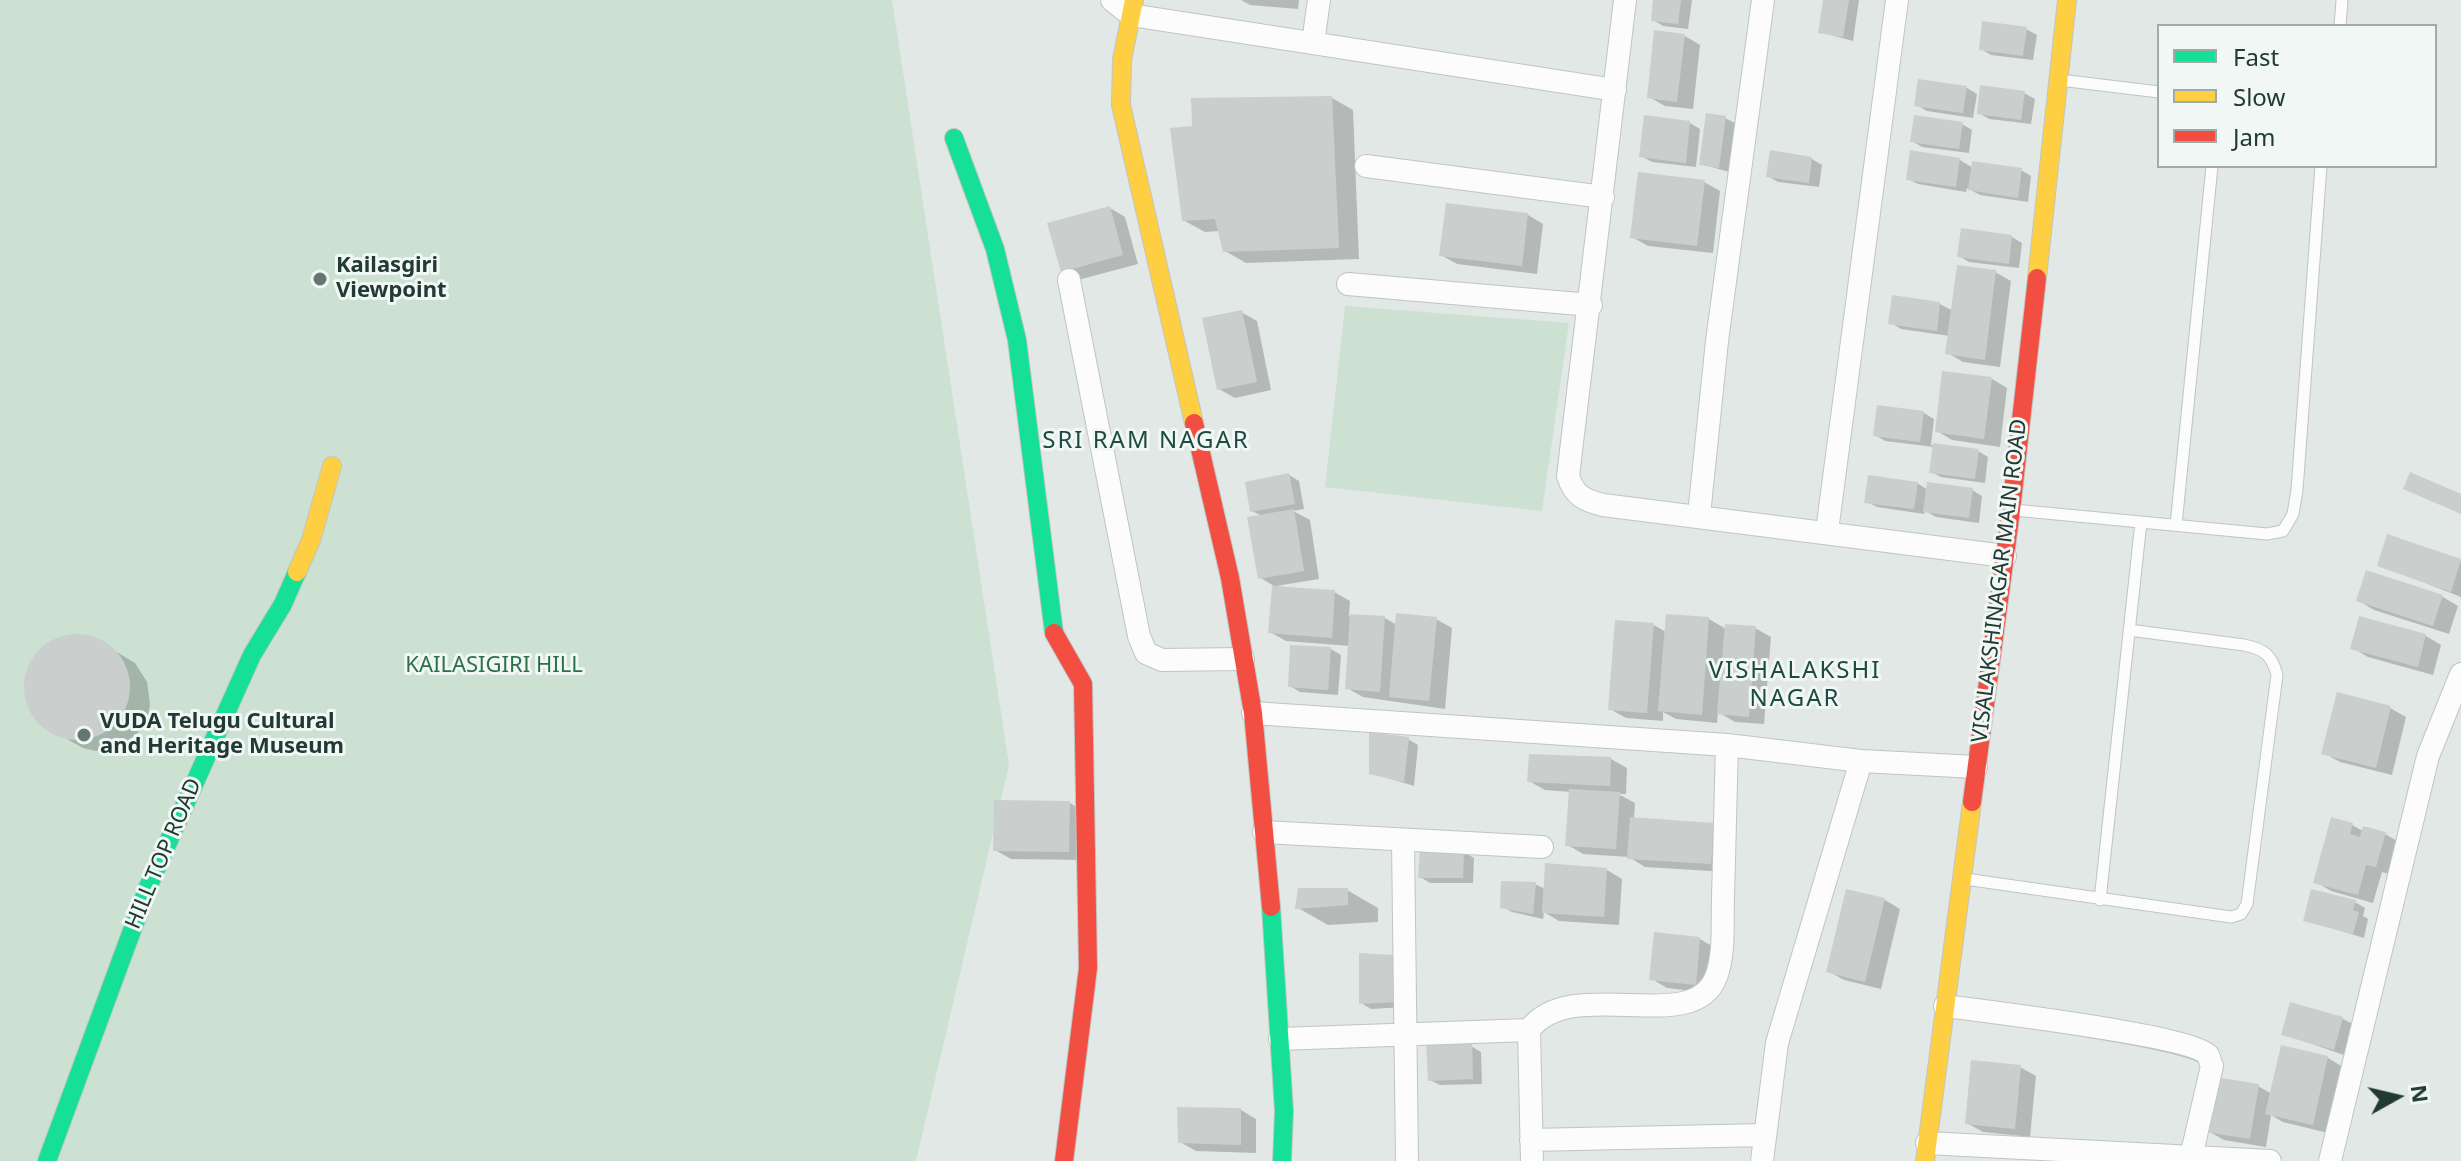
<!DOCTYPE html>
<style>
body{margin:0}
#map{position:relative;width:2461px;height:1161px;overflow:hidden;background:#e2e8e5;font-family:"Noto Sans",sans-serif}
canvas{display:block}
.legend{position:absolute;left:2157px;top:24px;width:280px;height:144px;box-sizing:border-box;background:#f0f7f4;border:2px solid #9eaba7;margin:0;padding:10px 14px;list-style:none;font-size:24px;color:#223a34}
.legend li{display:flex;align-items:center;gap:16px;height:40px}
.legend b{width:40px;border:2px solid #9eaba7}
.north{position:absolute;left:2357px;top:1057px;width:80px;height:80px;-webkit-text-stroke:6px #f0f7f4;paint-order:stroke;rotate:82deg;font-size:22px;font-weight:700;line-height:32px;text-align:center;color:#223a34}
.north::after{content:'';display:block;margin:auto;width:28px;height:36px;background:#223a34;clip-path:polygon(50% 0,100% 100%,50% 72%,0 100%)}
</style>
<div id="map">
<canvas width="2461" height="1161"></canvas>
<ul class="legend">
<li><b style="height:10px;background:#16e098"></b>Fast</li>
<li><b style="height:10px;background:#ffcf43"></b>Slow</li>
<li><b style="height:10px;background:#f24e42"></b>Jam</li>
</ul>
<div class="north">N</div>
</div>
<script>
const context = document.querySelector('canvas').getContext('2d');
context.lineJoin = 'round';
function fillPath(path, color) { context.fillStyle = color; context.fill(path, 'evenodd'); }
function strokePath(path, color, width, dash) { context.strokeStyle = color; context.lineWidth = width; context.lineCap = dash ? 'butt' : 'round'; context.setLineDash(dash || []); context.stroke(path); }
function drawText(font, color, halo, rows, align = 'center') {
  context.font = font + ' "Noto Sans",sans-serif'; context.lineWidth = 6; context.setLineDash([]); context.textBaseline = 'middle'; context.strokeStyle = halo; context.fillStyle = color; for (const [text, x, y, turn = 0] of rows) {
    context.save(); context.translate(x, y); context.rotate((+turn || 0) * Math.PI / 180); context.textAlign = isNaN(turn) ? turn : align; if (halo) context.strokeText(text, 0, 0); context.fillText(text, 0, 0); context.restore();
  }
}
const green = new Path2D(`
 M0,0H892L1009,765L916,1161H0Z
 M1345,306L1569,323L1542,511L1325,487Z`);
const shadow = new Path2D(`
 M1241,0H1299L1298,9L1250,5Z
 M1655,0H1692L1688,29L1663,26L1653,20Z
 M1825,0H1859L1853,41L1820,32Z
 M2026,29L2037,35L2033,60L1991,55L1981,49Z
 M1685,36L1700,45L1693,109L1665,106L1649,97Z
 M1967,88L1977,94L1973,118L1927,111L1917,105Z
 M2024,93L2035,99L2031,124L1989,119L1979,113Z
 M1332,98L1353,110L1359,259L1246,263L1225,251L1220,231L1205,232L1183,220L1194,128Z
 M1725,118L1735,123L1729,172L1701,164Z
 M1690,123L1700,129L1696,167L1652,162L1641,156Z
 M1962,124L1972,130L1969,153L1922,147L1912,141Z
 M1812,159L1822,165L1819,187L1778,182L1768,176Z
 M1960,160L1973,168L2021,170L2031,176L2028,202L1980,195L1967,188L1966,192L1918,184L1908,179Z
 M1704,182L1720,191L1713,253L1648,246L1632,237Z
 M1110,208L1125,217L1138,264L1078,280L1063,271Z
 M1528,215L1543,224L1537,274L1457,264L1441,255Z
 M2012,237L2022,243L2019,268L1969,262L1959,256Z
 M1995,272L2011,281L2000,367L1963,362L1948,353L1950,336L1901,329L1891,323L1940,304L1953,311Z
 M1241,312L1257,321L1271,390L1235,398L1219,389Z
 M1992,379L2007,388L2000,447L1952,440L1937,431Z
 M1924,413L1934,419L1931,445L1978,451L1988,457L1985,483L1941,477L1931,472L1934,447L1885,441L1875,435Z
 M1289,475L1299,481L1304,509L1293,511L1310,520L1319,579L1276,586L1334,592L1350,601L1349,616L1385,618L1397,625L1436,619L1452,628L1445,709L1363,697L1347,688L1350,646L1286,641L1270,632L1274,586L1259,577L1262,516L1252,511Z
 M1917,483L1928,490H1972L1982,496L1979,523L1936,517L1925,511L1924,514L1877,507L1866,501Z
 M2389,536L2461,561V597L2379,565Z
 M2368,573L2443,597L2458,606L2449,634L2374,610L2359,601Z
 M1668,616L1709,619L1726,629L1755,628L1771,637L1764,724L1735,722L1718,712L1717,723L1676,719L1663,712V721L1626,718L1610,709L1654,625L1666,632Z
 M2361,619L2426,636L2441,645L2433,675L2368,657L2353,648Z
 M70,637L92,639L115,651L135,663L147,682L150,704L148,717L142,729L122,746L96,751L83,748L49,729L32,709L28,697L33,661L49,645Z
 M1331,649L1341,655L1338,695L1300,692L1290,686Z
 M2390,708L2406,717L2392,775L2340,762L2324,753Z
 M1408,739L1418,745L1414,786L1371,773Z
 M1611,759L1627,768L1626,794H1618L1635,803L1634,819L1713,824L1729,834L1727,872L1645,867L1629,857L1583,854L1568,845L1571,792L1545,790L1529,781Z
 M1070,803L1085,812V860L1011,859L995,850Z
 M2352,825L2363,831L2385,834L2401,843L2392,875L2382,872L2373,903L2331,891L2316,882Z
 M1464,852L1474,858L1473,883H1430L1420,877Z
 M1607,870L1622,879L1619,925L1559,921L1544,912L1543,919L1512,912L1502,906L1535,884L1545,889Z
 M1347,890L1378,908V922L1328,925L1298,908Z
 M1848,891L1885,900L1900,909L1881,989L1844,980L1828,971Z
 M2355,902L2365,908L2363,916L2368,919L2364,938L2305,920Z
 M1700,939L1715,948L1711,993L1667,988L1652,979Z
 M1361,955L1406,1007L1371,1009L1361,1003Z
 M2343,1019L2353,1024L2344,1055L2283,1034Z
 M1471,1046L1481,1052L1482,1084L1440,1085L1430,1080Z
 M2283,1047L2328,1058L2343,1067L2328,1133L2283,1122L2271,1115L2266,1147L2224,1140L2208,1131L2258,1086L2272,1094Z
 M2020,1067L2036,1076L2030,1137L1983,1132L1967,1123Z
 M1241,1110L1256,1119V1153L1196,1151L1180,1142Z`);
const building = new Path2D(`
 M1653,0H1681L1678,24L1651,21Z
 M1823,0H1849L1843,37L1818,33Z
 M1982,21L2027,27L2023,56L1979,50Z
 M1654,30L1685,34L1677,102L1647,98Z
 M1918,79L1967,86L1963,113L1914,106Z
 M1980,85L2025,91L2021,120L1977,114Z
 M1332,96L1339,248L1223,252L1215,219L1182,221L1170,128L1192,126L1191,98Z
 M1706,113L1726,116L1719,168L1699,165Z
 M1644,115L1690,121L1686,163L1639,157Z
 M1914,115L1963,122L1959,149L1910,142Z
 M1770,150L1812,157L1809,183L1766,177Z
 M1910,150L1960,158L1956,187L1906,180Z
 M1972,161L2022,168L2018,198L1968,190Z
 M1638,172L1705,180L1697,246L1630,238Z
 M1446,203L1528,213L1522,266L1439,256Z
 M1110,206L1123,255L1061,272L1047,223Z
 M1961,228L2012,235L2009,264L1957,257Z
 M1957,265L1996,270L1985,360L1945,354Z
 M1892,295L1940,302L1937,331L1888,324Z
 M1242,310L1257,382L1217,390L1202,318Z
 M1942,371L1992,377L1984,439L1935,432Z
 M1877,405L1924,411L1920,442L1873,436Z
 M1933,443L1979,449L1975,479L1929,473Z
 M2410,472L2461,494V514L2403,489Z
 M1289,473L1295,504L1250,512L1245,482Z
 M1868,475L1918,482L1914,509L1864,503Z
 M1927,482L1973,488L1969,518L1923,512Z
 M1294,509L1304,571L1258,579L1247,517Z
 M2387,534L2461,559L2451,592L2377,566Z
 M2366,570L2443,595L2433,626L2356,601Z
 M1272,586L1335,590L1332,638L1268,633Z
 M1396,613L1437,617L1429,701L1389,697Z
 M1350,614L1385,616L1380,692L1345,689Z
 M1666,614L1709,617L1702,715L1658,711Z
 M2359,616L2426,634L2418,667L2350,649Z
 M1615,620L1654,623L1647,713L1608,710Z
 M1725,624L1756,626L1749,717L1717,714Z
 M24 687a53 53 0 1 1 106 0a53 53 0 1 1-106 0Z
 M1290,645L1331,647L1328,690L1288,687Z
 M2337,692L2391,706L2376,768L2321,754Z
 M1369,732L1409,737L1404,782L1369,774Z
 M1529,754L1611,757L1610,786L1527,782Z
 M1569,789L1620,792L1616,849L1565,846Z
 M994,800L1070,801L1069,852L993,851Z
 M1630,817L1714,823L1711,864L1627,859Z
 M2331,817L2353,823L2350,834L2360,837L2363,826L2386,832L2376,867L2366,865L2358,895L2313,883Z
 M1420,848L1464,850L1463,878H1418Z
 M1545,863L1607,868L1604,917L1542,913Z
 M1501,881L1536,882L1533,914L1500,908Z
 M1298,888H1348V905L1295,909Z
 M1846,889L1885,898L1865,982L1826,972Z
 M2311,889L2356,900L2353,910L2359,912L2353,934L2303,921Z
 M1654,932L1700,937L1696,985L1649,980Z
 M1359,953L1394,955L1396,1002L1359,1004Z
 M2290,1002L2343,1017L2334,1050L2281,1035Z
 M1426,1043L1472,1044L1473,1079L1428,1081Z
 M2281,1045L2328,1056L2313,1125L2265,1114Z
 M1971,1060L2021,1065L2015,1129L1965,1124Z
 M2215,1077L2259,1084L2250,1139L2206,1132Z
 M1177,1107L1241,1108V1145L1178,1143Z`);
const lane = new Path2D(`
 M2340,26L2342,0
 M2060,80L2159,92
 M2014,510L2267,534L2283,531L2293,514L2297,490L2321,166
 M2176,525L2212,166
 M1965,879L2231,917L2241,914L2247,904L2277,675C2272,655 2264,649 2244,645L2129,630
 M2100,900L2141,522`);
const street = new Path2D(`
 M1112,0L1131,15L1615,90
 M1625,0L1568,476C1574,495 1583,500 1603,505L2005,556
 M1313,43L1319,0
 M1366,166L1603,197
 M1069,280L1139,636L1146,653L1162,660L1243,659
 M1348,284L1591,305
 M1699,515L1717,341L1763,0
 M1827,531L1897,0
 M1253,713L1727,745L1861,761L1976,767
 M1264,832L1542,847
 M1403,840L1407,1161
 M1945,1006C1983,1011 2191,1036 2208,1055C2209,1057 2211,1064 2212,1066L2191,1157
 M1529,1030L1532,1161
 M1280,1039L1529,1030C1571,973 1693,1038 1716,977C1725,954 1722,923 1723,898C1724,847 1726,796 1727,745
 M1531,1140L1765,1135
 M1927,1143L2270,1161
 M1762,1161L1777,1043L1861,761
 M2330,1161L2428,756L2461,674`);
const fast = new Path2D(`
 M954,138L995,249L1017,340L1054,633
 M1271,907L1284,1111L1282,1161
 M47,1161L148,887L252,655L283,604L297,572`);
const slow = new Path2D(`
 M1134,0L1122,60L1121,105L1194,423
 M2037,278L2067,0
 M297,572L311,540L332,466
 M1925,1161L1972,802`);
const jam = new Path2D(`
 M1194,423L1230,578L1253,713L1271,907
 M1054,633L1083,684L1088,968L1064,1161
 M1972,802L2011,510L2037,278`);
const markers = [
 [320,279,8,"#657772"],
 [84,735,8,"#657772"]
];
const poiNames = [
 ["Kailasgiri",336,266],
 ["Viewpoint",336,291],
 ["VUDA Telugu Cultural",100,722],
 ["and Heritage Museum",100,747]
];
const streetNames = [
 ["VISALAKSHINAGAR MAIN ROAD",2000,581,-83],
 ["HILL TOP ROAD",164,854,-67]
];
const parkNames = [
 ["KAILASIGIRI HILL",494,666]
];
const neighbourhoodNames = [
 ["SRI RAM NAGAR",1146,441],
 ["VISHALAKSHI",1795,671],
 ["NAGAR",1795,699]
];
fillPath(green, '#cce1d2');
fillPath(shadow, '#0003');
fillPath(building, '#cacfcd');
strokePath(lane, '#bfc5c2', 13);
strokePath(street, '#bfc5c2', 24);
strokePath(fast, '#bfc6c3', 20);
strokePath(slow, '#bfc6c3', 20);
strokePath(jam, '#bfc6c3', 20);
strokePath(lane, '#fbfcfb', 11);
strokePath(street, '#fbfcfb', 22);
strokePath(fast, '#16e098', 18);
strokePath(slow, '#ffcf43', 18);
strokePath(jam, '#f24e42', 18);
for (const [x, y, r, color] of markers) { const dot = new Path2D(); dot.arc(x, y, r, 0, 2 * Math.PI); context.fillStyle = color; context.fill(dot); strokePath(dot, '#f0f7f4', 3); }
drawText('bold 22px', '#223a34', '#f0f7f4', poiNames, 'left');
drawText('22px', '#223a34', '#f0f7f4', streetNames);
drawText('22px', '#2d6f49', '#f0f7f4', parkNames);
context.letterSpacing = '2px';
drawText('24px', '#1e4b41', '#f0f7f4', neighbourhoodNames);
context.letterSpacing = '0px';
</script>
